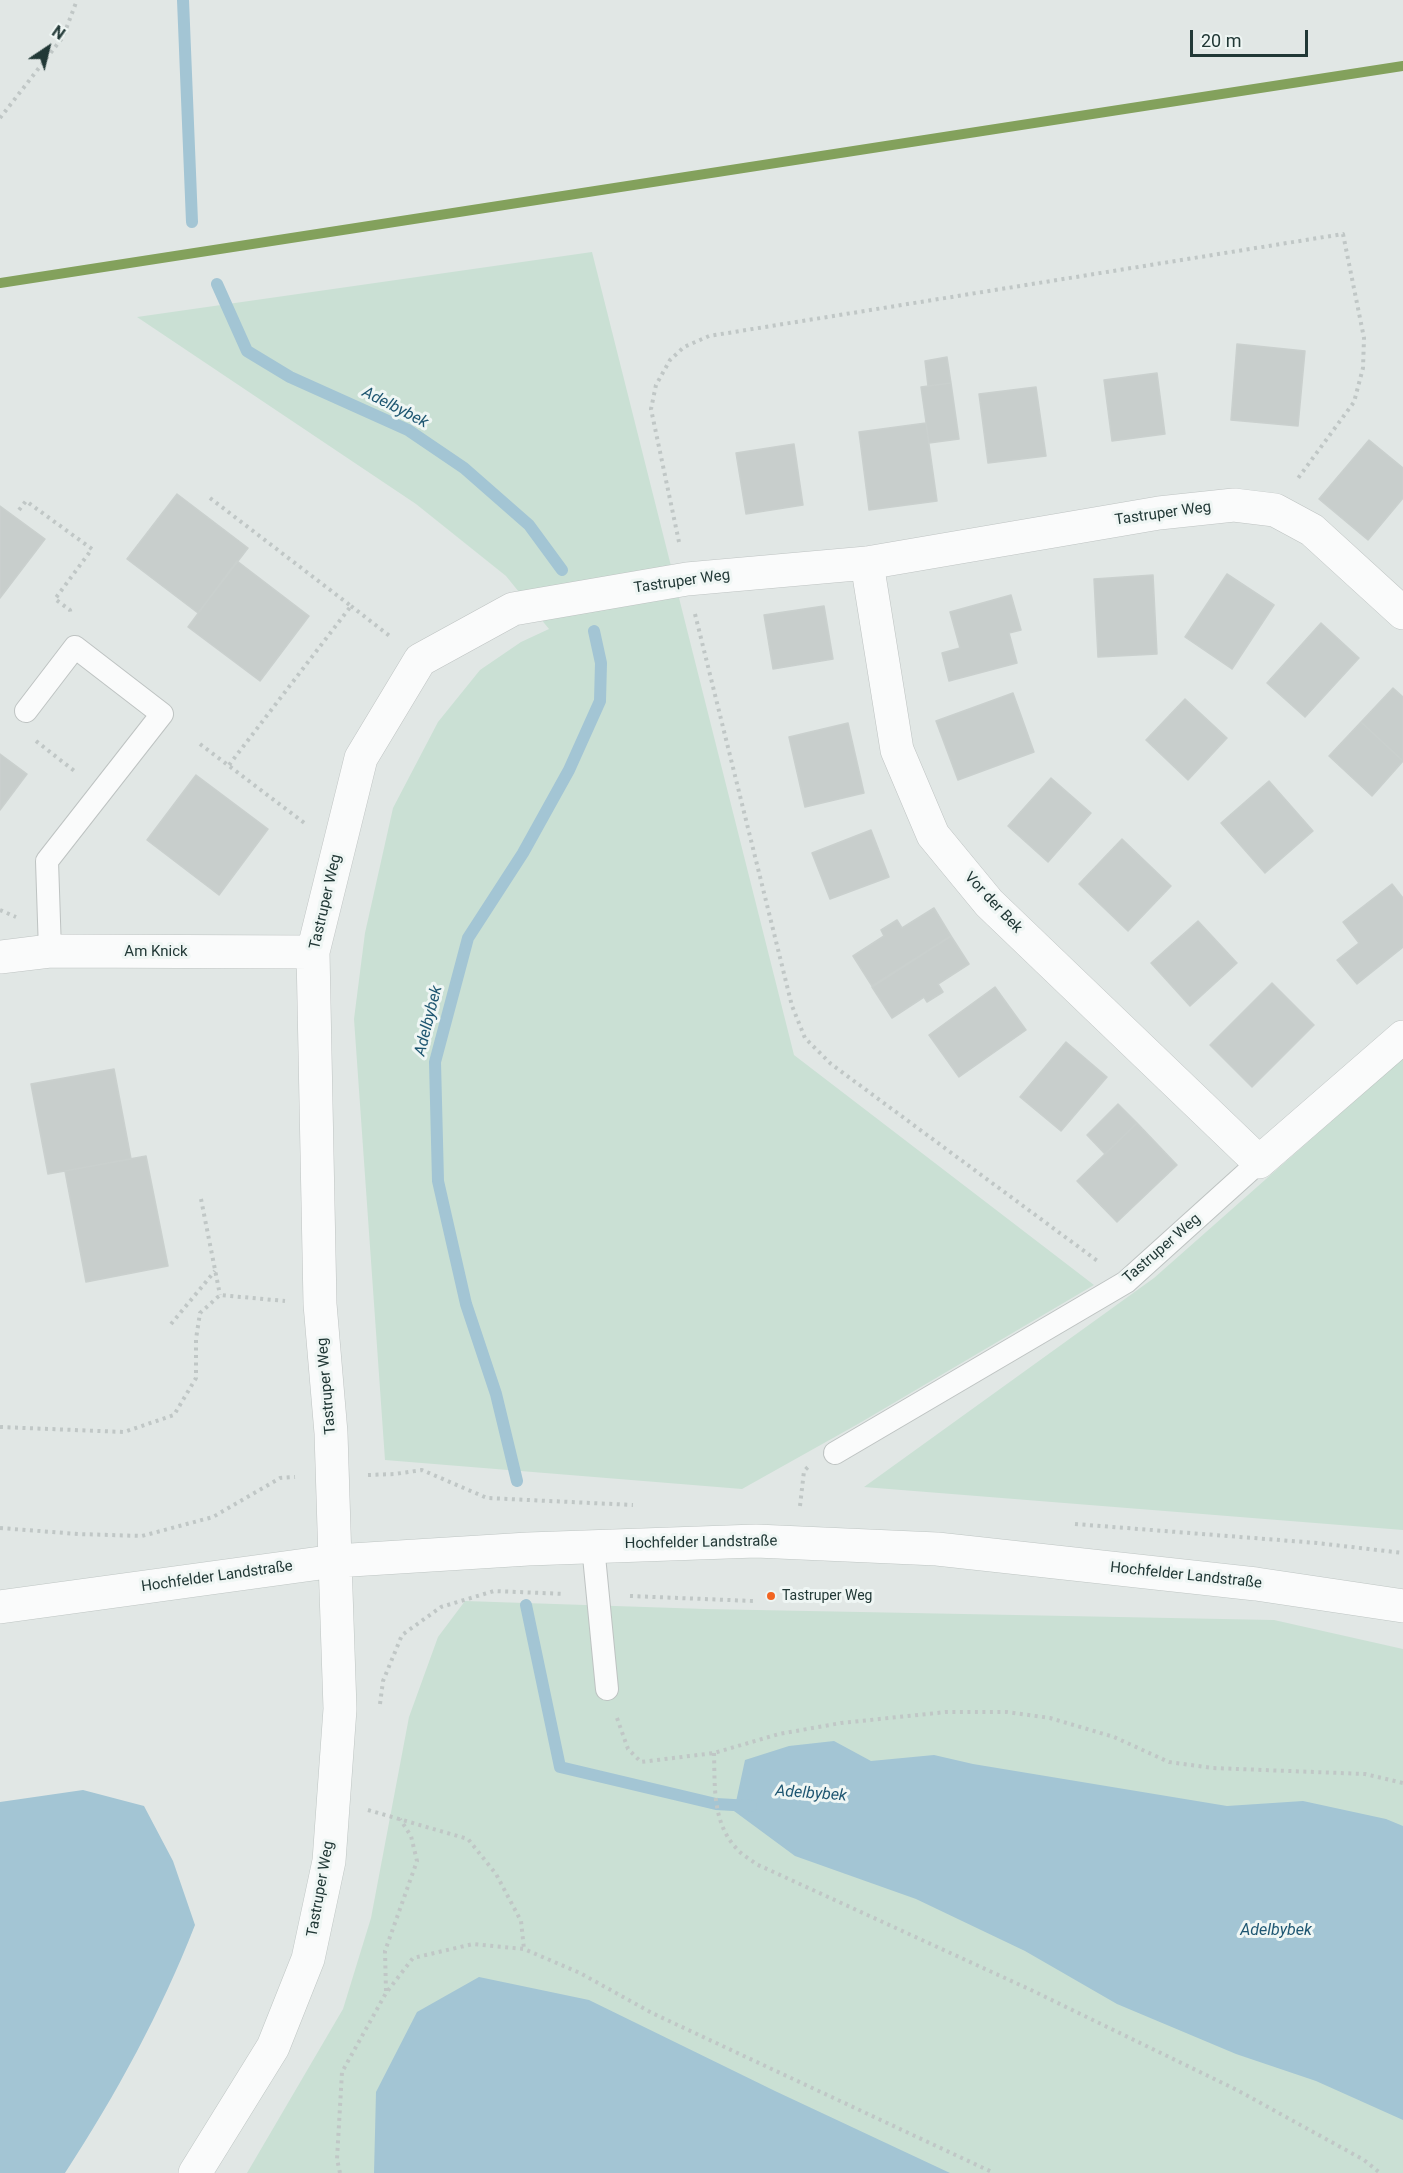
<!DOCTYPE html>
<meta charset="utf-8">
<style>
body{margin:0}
#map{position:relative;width:1403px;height:2173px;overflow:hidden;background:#e1e7e5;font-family:Roboto,sans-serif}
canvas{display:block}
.north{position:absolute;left:18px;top:18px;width:60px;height:60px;-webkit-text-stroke:4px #eff6f4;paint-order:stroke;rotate:35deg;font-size:16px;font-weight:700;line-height:24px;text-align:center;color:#213836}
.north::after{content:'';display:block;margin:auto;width:21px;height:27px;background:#213836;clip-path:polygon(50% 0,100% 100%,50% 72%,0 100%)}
.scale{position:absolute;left:1190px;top:30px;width:118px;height:27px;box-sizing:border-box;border:3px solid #213836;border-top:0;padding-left:8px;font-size:18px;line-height:21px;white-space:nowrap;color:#213836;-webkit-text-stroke:4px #eff6f4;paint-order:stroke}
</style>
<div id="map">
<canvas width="1403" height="2173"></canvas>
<div class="north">N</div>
<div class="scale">20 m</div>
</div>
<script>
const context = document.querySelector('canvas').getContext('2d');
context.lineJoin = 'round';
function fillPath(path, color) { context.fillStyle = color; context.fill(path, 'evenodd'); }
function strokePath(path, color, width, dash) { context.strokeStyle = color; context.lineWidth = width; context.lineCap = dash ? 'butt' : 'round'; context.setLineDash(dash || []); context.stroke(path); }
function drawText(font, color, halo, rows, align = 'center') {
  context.font = font + ' Roboto,sans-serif'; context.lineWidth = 6; context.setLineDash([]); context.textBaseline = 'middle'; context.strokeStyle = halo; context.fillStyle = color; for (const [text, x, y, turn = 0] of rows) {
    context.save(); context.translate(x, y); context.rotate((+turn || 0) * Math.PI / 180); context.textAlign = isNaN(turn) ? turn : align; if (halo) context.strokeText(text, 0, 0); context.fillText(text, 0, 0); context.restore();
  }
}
const green = new Path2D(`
 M592,252L794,1055L1094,1285L858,1424L742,1489L385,1460L354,1019L365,933L393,808L438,722L480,670L521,642L549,629L506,576L416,504L137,317Z
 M1403,1058V1530L864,1487L1154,1278Z
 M465,1601L705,1609L1274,1620L1403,1649V2173H247L343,2009L371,1918L409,1717L438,1637Z`);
const water = new Path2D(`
 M834,1741L871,1761L934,1755L973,1764L1227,1806L1303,1801L1386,1819L1403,1826V2120L1316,2081L1236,2054L1117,2004L1025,1951L916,1899L795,1856L734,1811L745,1760L789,1746Z
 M83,1790L144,1806L173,1861L195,1925C161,2012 116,2095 65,2173H0V1802Z
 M479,1977L589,2000L775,2091L950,2173H374L376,2092L417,2012Z`);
const stream = new Path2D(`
 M183,0L192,222
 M217,284L247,351L290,377L408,430L464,468L529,525L562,570
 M517,1481L496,1394L466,1304L438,1181L435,1062L468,938L523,853L569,770L600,701L601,663L594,631
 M526,1605L560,1767L716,1804L751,1806`);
const building = new Path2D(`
 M1237,344L1305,351L1298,426L1231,420Z
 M947,357L951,383L928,386L925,361Z
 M1157,373L1165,434L1112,441L1104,380Z
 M951,383L959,439L929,443L921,387Z
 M1036,387L1046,456L988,463L979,394Z
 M926,423L937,501L869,510L859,432Z
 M1369,440L1403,468V498L1368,540L1319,499Z
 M794,444L803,505L746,514L736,453Z
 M177,494L248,548L198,613L127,559Z
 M0,506L45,539L0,598Z
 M237,561L309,616L260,681L188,627Z
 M1227,574L1274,605L1232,669L1185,637Z
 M1153,575L1157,654L1098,657L1094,579Z
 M1011,595L1021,630L1009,633L1017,663L949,681L942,653L960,648L950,612Z
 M824,606L833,659L773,669L764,615Z
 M1321,623L1359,658L1305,717L1267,683Z
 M1393,688L1403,697V761L1361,722Z
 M1013,693L1034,752L958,780L936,721Z
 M1185,699L1227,738L1188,780L1146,740Z
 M1361,722L1403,761L1372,796L1329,756Z
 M848,723L864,793L805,807L789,737Z
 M0,754L27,774L0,810Z
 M196,775L268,829L219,895L147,840Z
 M1051,778L1091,813L1048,862L1008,826Z
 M1269,781L1313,831L1265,873L1221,823Z
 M871,830L889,877L830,899L812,853Z
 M1122,839L1171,886L1128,931L1079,884Z
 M1392,884L1403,898V947L1357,984L1337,960L1359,943L1343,922Z
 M934,908L951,936L872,986L853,956L884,936L881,930L897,920L902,928Z
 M1198,921L1237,963L1190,1006L1151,963Z
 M951,936L969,964L938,984L943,992L927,1002L924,997L892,1018L872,987Z
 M1272,983L1314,1025L1252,1087L1210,1045Z
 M995,987L1026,1030L959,1077L929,1035Z
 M1066,1042L1107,1077L1061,1131L1020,1097Z
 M114,1069L131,1159L48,1174L31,1084Z
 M1118,1104L1137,1123L1105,1154L1087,1135Z
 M1137,1123L1177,1165L1117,1222L1077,1181Z
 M146,1156L168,1266L86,1282L65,1171Z`);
const path = new Path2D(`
 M0,118L63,37L77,0
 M210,498L351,606L229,765
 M19,510L26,501L92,549L55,599L70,610L71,616
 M679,542L651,409L656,385L670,360L684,347L709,336L1343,234L1364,338L1363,368L1354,402L1296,481
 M351,606L391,637
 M695,614L792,1006L805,1038L831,1064L1099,1262
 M36,741L77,773
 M200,744L307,825
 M0,910L16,917
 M201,1199L220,1295
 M171,1324L215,1271
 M0,1427L124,1432L174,1415L196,1378V1339L200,1313L220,1295L285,1301
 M368,1475L395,1474L422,1470L487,1498L633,1505
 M800,1506L804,1471L808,1467
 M1075,1524L1317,1543L1403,1553
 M0,1528L78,1534L142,1536L213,1517L280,1478L295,1477
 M630,1596L753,1601
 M380,1704L383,1681L402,1635L441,1607L494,1591L565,1594
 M617,1718L628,1749L641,1762L714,1753L779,1734L841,1723L946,1712H1007L1050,1718L1114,1737L1169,1762L1213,1768L1365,1774L1403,1783
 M714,1753C715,1786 712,1823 737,1849C742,1855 750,1859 756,1864L1029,1989L1237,2090L1364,2160L1380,2173
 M368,1810L468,1839L496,1874L521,1921L524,1949
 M386,1991L385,1951L417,1861L411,1836L400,1819
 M340,2173L337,2159L342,2072L386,1993L413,1958L473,1944L524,1949L580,1973L652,2013L994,2173`);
const lane = new Path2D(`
 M26,711L75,647L162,714L47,861L50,951
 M835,1453L1126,1282L1259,1162
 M593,1546L607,1689`);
const street = new Path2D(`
 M867,563L897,750L933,835L989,903L1259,1162L1403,1037
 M0,957L50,951L313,952
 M335,1561L331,1433L320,1304L313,952L361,758L420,660L513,609L687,579L867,563L1159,513L1234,505L1275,510L1312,530L1403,613`);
const secondary = new Path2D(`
 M0,1607L335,1561L528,1549L756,1541L937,1549L1256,1584L1403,1606
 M195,2173L273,2047L308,1959L329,1861L340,1709L335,1561`);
const rail1 = new Path2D(`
 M0,283L1403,66`);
const markers = [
 [771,1596,5,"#f26522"]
];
const busNames = [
 ["Tastruper Weg",782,1596]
];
const streetNames = [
 ["Tastruper Weg",1163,514,-8],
 ["Tastruper Weg",682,582,-8],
 ["Tastruper Weg",326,902,-77],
 ["Vor der Bek",993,903,47],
 ["Am Knick",156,952],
 ["Tastruper Weg",1162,1249,-41],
 ["Tastruper Weg",327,1386,-95],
 ["Hochfelder Landstraße",701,1543,-1],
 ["Hochfelder Landstraße",1186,1576,6],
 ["Hochfelder Landstraße",217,1577,-8],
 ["Tastruper Weg",321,1889,-80]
];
const waterNames = [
 ["Adelbybek",395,408,27],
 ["Adelbybek",429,1021,-76],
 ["Adelbybek",811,1794,4],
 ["Adelbybek",1276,1931]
];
fillPath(green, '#cae0d4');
fillPath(water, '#a3c5d4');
strokePath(stream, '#a3c5d4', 12);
fillPath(building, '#c8cecc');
strokePath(building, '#cad0ce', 1.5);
strokePath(lane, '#bec3c2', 24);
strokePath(street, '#bec3c2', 34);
strokePath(secondary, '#bec5c3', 34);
strokePath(path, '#c0c7c6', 4, [3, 4.5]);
strokePath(lane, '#fafbfb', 22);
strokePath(street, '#fafbfb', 33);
strokePath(secondary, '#fafbfb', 33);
strokePath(rail1, '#83a15c', 10);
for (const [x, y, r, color] of markers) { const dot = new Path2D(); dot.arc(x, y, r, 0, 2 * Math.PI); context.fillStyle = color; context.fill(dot); strokePath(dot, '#eff6f4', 2); }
drawText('14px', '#213836', '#eff6f4', busNames, 'left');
drawText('15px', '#213836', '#eff6f4', streetNames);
drawText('italic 16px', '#1e5671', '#eff6f4', waterNames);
</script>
